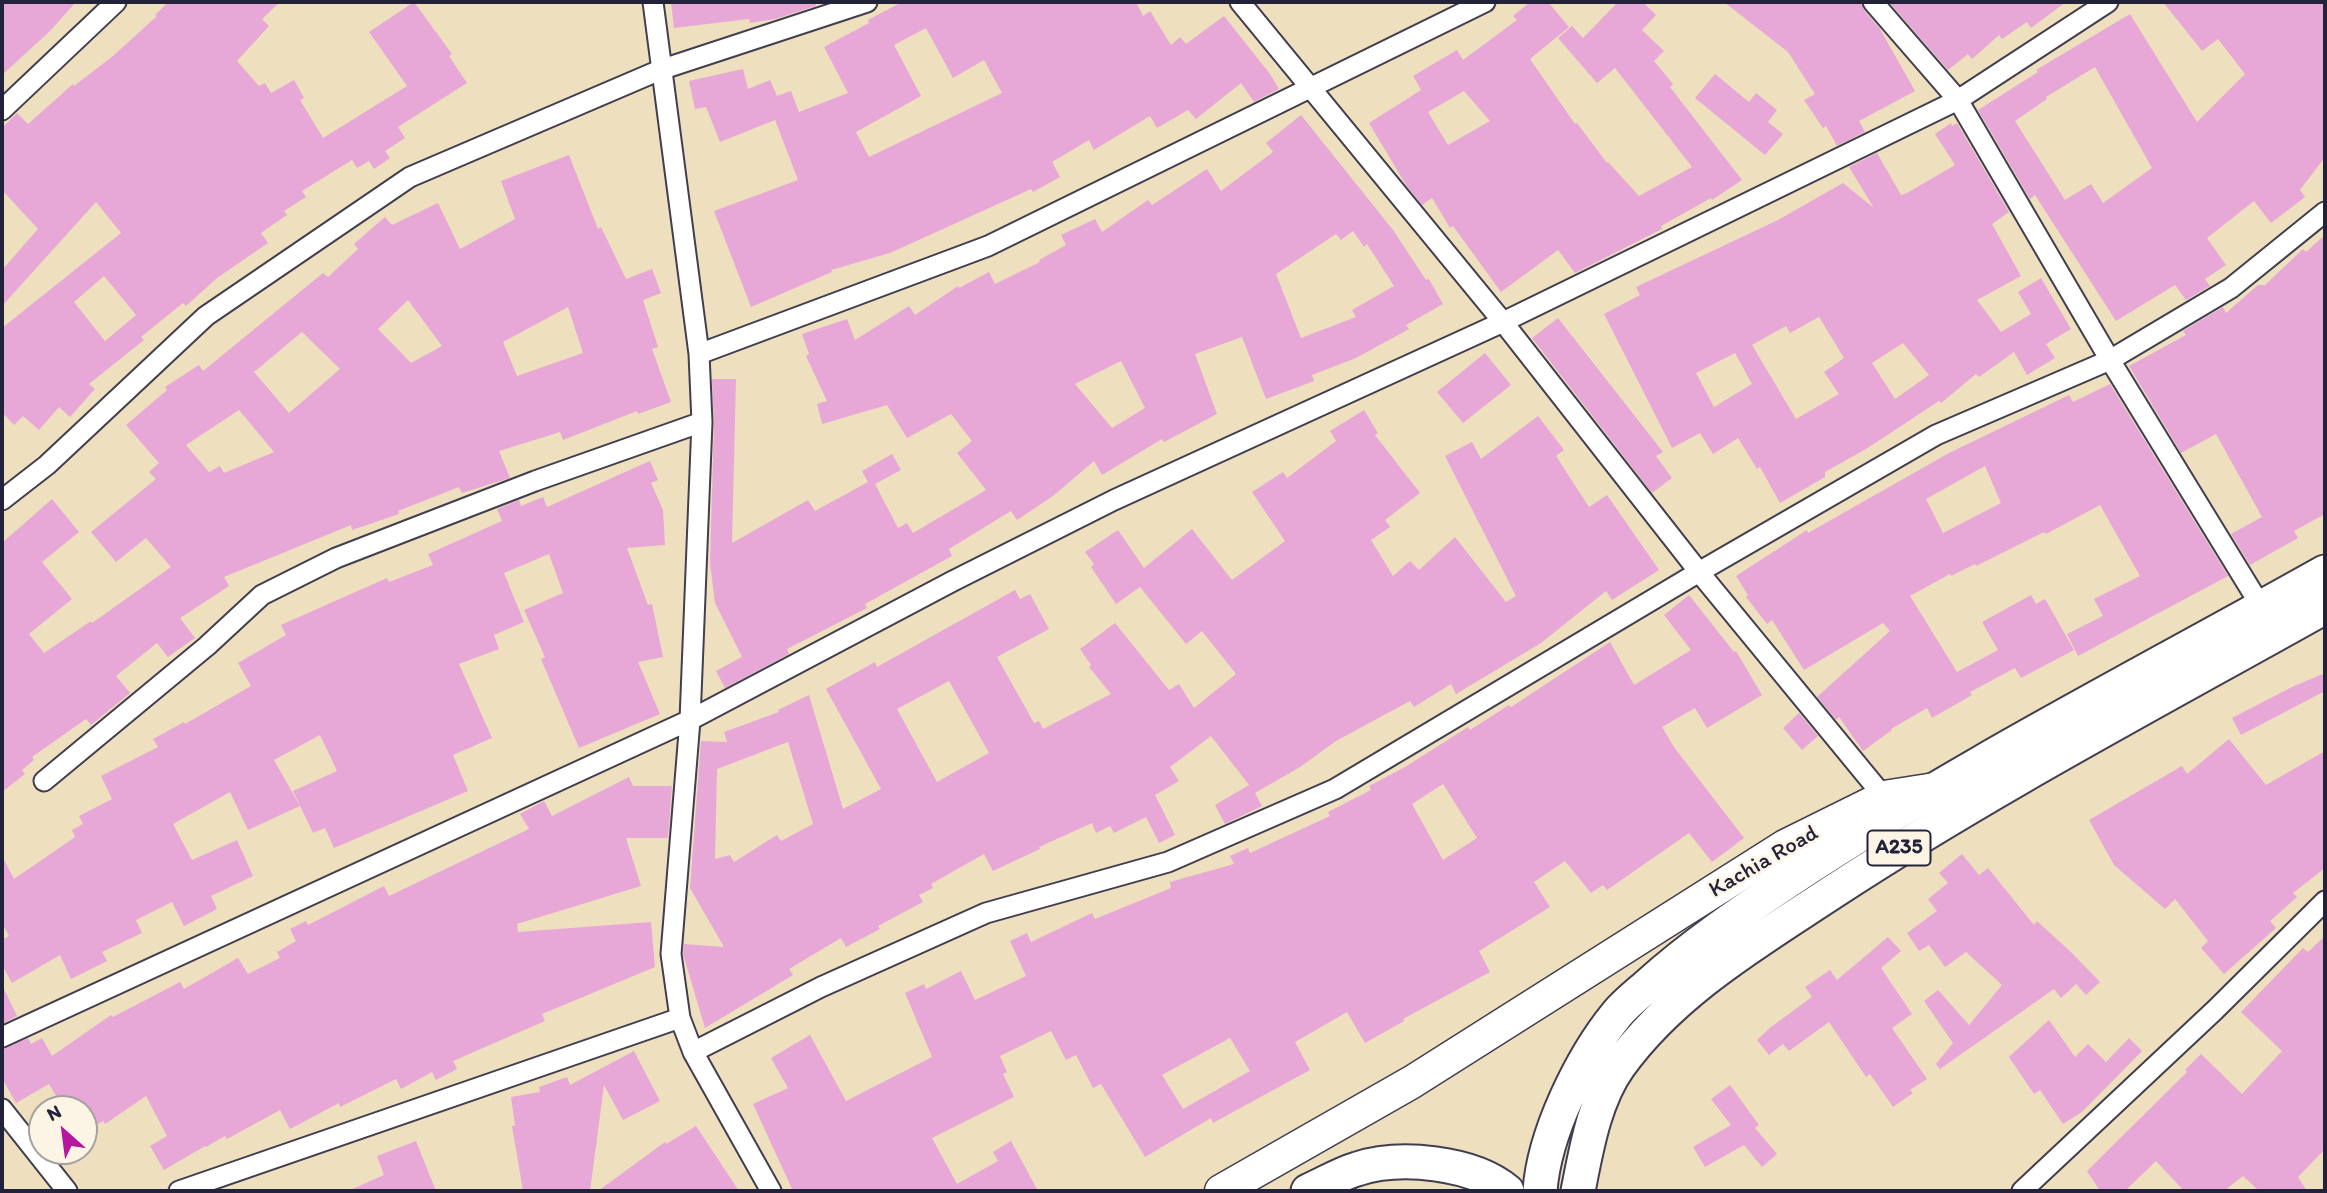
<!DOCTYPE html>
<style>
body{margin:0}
#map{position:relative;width:2327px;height:1193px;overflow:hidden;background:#eee0bf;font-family:Itim,sans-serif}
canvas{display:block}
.frame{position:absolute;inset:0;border:4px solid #22223b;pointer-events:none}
.north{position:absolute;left:28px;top:1095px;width:70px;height:70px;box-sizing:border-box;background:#fcf5e5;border:2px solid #a5a1a1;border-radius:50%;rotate:332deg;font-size:19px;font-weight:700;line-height:28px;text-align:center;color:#22223b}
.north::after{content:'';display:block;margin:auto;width:24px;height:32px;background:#b5179e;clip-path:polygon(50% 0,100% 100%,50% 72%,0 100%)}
</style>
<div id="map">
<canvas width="2327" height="1193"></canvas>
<div class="frame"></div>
<div class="north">N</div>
</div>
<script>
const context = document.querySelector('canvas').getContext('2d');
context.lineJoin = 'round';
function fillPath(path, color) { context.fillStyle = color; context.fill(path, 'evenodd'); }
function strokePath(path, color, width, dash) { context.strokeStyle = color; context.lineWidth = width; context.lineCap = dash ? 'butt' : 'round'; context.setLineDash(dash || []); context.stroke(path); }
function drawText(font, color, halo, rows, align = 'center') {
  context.font = font + ' Itim,sans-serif'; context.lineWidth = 5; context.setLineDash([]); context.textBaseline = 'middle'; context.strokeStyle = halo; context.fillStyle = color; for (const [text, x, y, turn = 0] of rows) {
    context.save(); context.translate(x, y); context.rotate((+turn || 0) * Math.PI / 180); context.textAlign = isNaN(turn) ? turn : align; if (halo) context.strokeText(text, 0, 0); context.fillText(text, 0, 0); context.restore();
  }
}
const building = new Path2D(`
 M2,2H76L50,31L2,75Z
 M168,2H280L262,19L269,26L237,61L259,86L265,83L271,93L294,80L304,98L300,100L323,138L407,86L369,32L414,2L452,54L449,56L467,83L398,127L405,138L385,151L390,158L374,169L369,161L357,168L352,160L302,191L306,197L284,211L287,215L261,233L268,243L217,278L186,306L183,303L141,337L144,340L89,384L95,389L70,417L59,407L39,430L23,416L14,425L2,412V328L121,233L96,202L2,306V270L38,229L2,190V128L17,113L28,124L73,84L74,86L113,56L157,16L155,15ZM104,276L136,315L105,341L74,302Z
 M671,2H815L816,6L775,19L750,23L749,19L674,28Z
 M902,2H1136L1143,16L1150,11L1171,45L1180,37L1186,44L1224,16L1270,74L1279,89L1254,102L1241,83L1196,119L1188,110L1157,128L1150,116L1094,150L1089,140L1052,162L1060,177L1033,192L1031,189L890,253L831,270L832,272L751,307L714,211L798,180L775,120L720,142L706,107L695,109L689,81L743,69L748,89L770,80L777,96L791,91L799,112L848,93L824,47L869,23L868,20ZM926,28L953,78L984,60L1002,93L869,157L856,132L921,96L894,45Z
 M1530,2H1548L1569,27L1530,59L1575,124L1577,123L1607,163L1608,162L1639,196L1692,167L1615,68L1597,83L1558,38L1572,26L1583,38L1618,2H1643L1656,15L1642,30L1664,51L1654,61L1673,84L1670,87L1742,180L1712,200L1711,198L1661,226L1662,229L1575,273L1558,250L1501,292L1453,226L1450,228L1432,198L1422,205L1406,185L1369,123L1421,90L1413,76L1457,50L1463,60L1517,20L1513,16ZM1464,91L1490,121L1448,145L1428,112Z
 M1724,2H1861L1864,10L1880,29L1915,91L1859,121L1865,132L1837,146L1826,126L1823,128L1804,100L1815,94L1788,52Z
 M1889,2H2066L2031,28L2027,22L2002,39L1999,35L1972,59L1968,54L1948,70Z
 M2163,2H2325V157L2300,190L2305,197L2271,223L2254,201L2207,238L2226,265L2205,279L2210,286L2186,300L2175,285L2116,321L2035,195L2030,199L1978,110L2038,72L2036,70L2130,14L2197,122L2245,74L2218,39L2202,51ZM2095,67L2152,168L2103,203L2091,184L2065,200L2015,121L2047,99L2046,97Z
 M1715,74L1749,102L1756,93L1777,110L1768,122L1783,134L1765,155L1695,98Z
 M1301,115L1393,230L1426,280L1429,279L1443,304L1406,325L1409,329L1356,358L1312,375L1314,381L1266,399L1242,337L1195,354L1217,414L1164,442L1162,439L1102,475L1094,461L1053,496L1017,520L1011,511L949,549L952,556L865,604L867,608L787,649L789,654L725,688L716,671L742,657L715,603L710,563L714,422L712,379H736L732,543L808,500L815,511L868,482L862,471L892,454L901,470L875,484L898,528L907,523L913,533L986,490L957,453L972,441L951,414L907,438L887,405L822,424L817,404L827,401L806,356L809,354L802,334L847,319L855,340L909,306L915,315L958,286L959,288L989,272L995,284L1040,262L1039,260L1066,245L1061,235L1095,219L1102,232L1148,200L1152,205L1207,169L1221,191L1273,152L1266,143ZM1353,231L1364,247L1367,244L1394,286L1352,310L1356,317L1301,338L1276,274L1336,234L1341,240ZM1121,361L1145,408L1112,428L1075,384Z
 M1951,123L1952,126L1957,123L2009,212L1992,224L2021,276L1977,300L2001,332L2031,314L2018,292L2041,278L2071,329L2046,344L2055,358L2027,375L2014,352L1979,377L1976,374L1941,403L1939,401L1866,449L1825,472V477L1780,503L1760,467L1757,469L1738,438L1713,454L1700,433L1672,448L1604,314L1640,295L1636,287L1778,220L1843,183L1874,208L1849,167L1877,153L1901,195L1907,193L1955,165L1935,134ZM1819,317L1844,358L1824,372L1839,394L1796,419L1752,345L1786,326L1790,333ZM1903,343L1929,375L1895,399L1872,363ZM1735,353L1752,384L1714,407L1696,373Z
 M569,155L598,229L601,227L626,279L652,269L661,293L643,300L658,347L652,349L671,402L638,414L637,411L563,440L560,432L499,451L510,478L462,493L459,487L398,511L399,514L352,530L351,525L224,577L229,586L180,618L195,638L168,657L157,643L116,676L130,693L91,725L86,719L32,757L34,760L22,770L25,774L2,792V543L52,499L79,532L42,562L72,599L29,634L44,653L91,621L92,623L171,567L146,538L116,562L91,532L156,479L149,472L159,463L126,425L167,390L165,387L199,365L203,371L323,273L328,277L358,249L354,244L385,217L392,225L438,203L460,249L515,219L501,181ZM408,300L442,346L411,363L378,329ZM568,307L583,353L517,376L503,342ZM302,332L340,369L289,413L254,372ZM239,410L274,452L224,473L220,466L209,472L186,445Z
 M2325,235V514L2294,531L2298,538L2250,565L2231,534L2262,517L2216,434L2181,453L2129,366L2186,335L2183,331L2223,307L2226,313L2258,285H2265L2303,249L2306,252Z
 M1558,318L1663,452L1656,456L1672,478L1652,493L1532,338Z
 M1485,353L1511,385L1463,423L1437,392Z
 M2110,384L2228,576L2078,656L2067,634L2103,616L2094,599L2140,576L2100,505L2046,534L2044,532L1976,566L1975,564L1951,576L1950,574L1910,596L1957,672L1998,650L1982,622L2031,595L2036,604L2045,599L2074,650L2021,678L2015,668L1970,692L1972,695L1932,718L1927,708L1891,729L1892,730L1863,751L1839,717L1836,720L1817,697L1890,631L1883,623L1804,670L1772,620L1767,624L1746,597L1748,595L1736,576L1807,530L1808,533L1949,453L2069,395L2073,402ZM1985,466L2001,503L1943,533L1926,499Z
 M1364,410L1378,433L1375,435L1420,493L1385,520L1390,527L1371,540L1393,576L1410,561L1419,570L1455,537L1506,602L1516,596L1445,456L1472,442L1481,459L1538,416L1564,450L1556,456L1589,507L1607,495L1659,570L1612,600L1606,591L1541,643L1456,694L1451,684L1414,707L1410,701L1336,741L1300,767L1255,793L1262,806L1225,824L1215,805L1249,785L1211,736L1170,767L1179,781L1155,795L1175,835L1159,843L1146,817L1114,833L1110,826L1096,833L1092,823L1039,847L1040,849L993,871L984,854L931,884L933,888L919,895L923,902L878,926L880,929L846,947L841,938L789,969L793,975L705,1028L683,954L684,944L724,947L690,888L701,741L727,742L724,732L779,712L778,710L809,695L843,809L881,789L826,689L875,662L877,667L1015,590L1020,599L1030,594L1049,629L997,657L1034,723L1039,721L1043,729L1111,694L1089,667L1091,665L1080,649L1115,623L1169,690L1179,684L1194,708L1236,674L1202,631L1186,644L1140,587L1116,604L1091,567L1094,564L1085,552L1118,530L1144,568L1192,529L1232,580L1285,541L1252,492L1283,472L1287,478L1336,441L1330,431ZM949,681L989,753L937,782L897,709ZM788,742L813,824L781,841L777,835L734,862L730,855L715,859L717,769Z
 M650,461L658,480L651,483L663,510L665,545L627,548L648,605L652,604L663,657L638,662L660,714L579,748L541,659L545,657L524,610L563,593L549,554L504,573L524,622L494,635L499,649L459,664L492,738L453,755L468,791L334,848L325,828L313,833L293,791L337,771L320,735L274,760L300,806L248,830L230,792L173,824L192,860L237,840L253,876L211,896L217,909L184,926L172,902L136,920L142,933L102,952L107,961L71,979L60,955L12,983L2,965V940L9,936L2,923V856L14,879L75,837L72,830L83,824L79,816L112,799L101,776L158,747L153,739L184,722L185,724L251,686L238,663L286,635L281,625L387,578L389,582L433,565L428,554L502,521L497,509L519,500L521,506L543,497L547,507Z
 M1689,595L1734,652L1736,651L1762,695L1707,728L1695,708L1662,727L1674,747L1744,838L1712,862L1689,833L1607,890L1603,885L1591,893L1565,861L1534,882L1550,907L1479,951L1490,972L1403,1019L1404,1021L1365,1043L1347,1012L1295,1042L1310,1070L1213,1123L1211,1118L1145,1157L1101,1084L1093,1088L1076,1055L1066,1060L1051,1031L1000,1056L1007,1072L1003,1074L1014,1097L932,1138L957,1184L998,1161L993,1152L1011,1141L1038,1191H793L753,1104L788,1088L771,1058L810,1035L846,1101L932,1057L905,993L924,984L926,989L961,971L975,1000L1026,976L1010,941L1027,933L1031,942L1092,913L1095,919L1171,888L1170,882L1234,864L1230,856L1248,848L1250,853L1330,816L1328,812L1371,790L1369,786L1405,767L1468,727L1470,730L1509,705L1511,707L1610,642L1634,685L1691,650L1664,615ZM1443,784L1477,838L1443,860L1412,804ZM1230,1038L1250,1071L1183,1109L1162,1075Z
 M2325,673V691L2241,735L2232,718L2292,687Z
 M1799,713L1818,736L1802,750L1783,728Z
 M2229,739L2266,785L2325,751V868L2293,893L2297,897L2270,921L2276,928L2224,974L2201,948L2208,941L2175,899L2165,909L2114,865L2089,820L2182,766L2187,774Z
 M629,777L633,786H672L668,838H626L641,886L517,924L518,932L651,922L655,967L542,1014L545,1021L453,1061L457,1069L436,1080L432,1072L401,1089L396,1079L340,1107L339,1103L290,1129L280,1110L227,1139L225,1136L206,1147L205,1146L164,1170L150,1146L167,1136L146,1096L105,1124L103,1121L84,1132V1109H64L49,1084L16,1103L2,1078V1049L28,1038L31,1044L42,1038L52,1056L111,1015L113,1017L180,982L184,989L238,958L248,974L280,958L277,952L296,941L290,929L306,921L308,925L384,886L389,896L529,829L520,814L544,801L552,816Z
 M1962,854L1979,875L1988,868L2034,925L2037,921L2072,953L2100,982L2086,995L2076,984L2061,998L2054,989L1940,1069L1936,1064L1953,1043L1924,1001L1938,990L1969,1025L2002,985L1966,952L1945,967L1929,945L1919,951L1907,933L1937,911L1928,899L1948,883L1939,873Z
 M2325,936V1149L2298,1177L2307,1191H2259L2243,1176L2224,1191H2184L2156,1161L2125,1191H2100L2087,1171L2187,1072L2185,1070L2201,1054L2242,1094L2282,1051L2241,1012L2303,948L2308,952Z
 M1888,937L1901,951L1881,968L1912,1014L1892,1028L1927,1079L1910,1090L1913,1093L1893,1107L1870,1074L1866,1077L1829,1022L1789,1051L1783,1044L1769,1055L1757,1040L1771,1027L1812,997L1805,987L1830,970L1837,980Z
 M2,985L17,1016L2,1024Z
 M2049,1020L2075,1057L2088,1044L2106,1062L2129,1038L2142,1051L2082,1112L2063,1124L2040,1090L2034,1094L2009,1057Z
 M634,1051L660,1101L623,1120L604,1085L590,1191H523L512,1126H515L511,1097L540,1092L539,1087L567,1077L570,1085Z
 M1730,1085L1759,1125L1755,1128L1777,1154L1762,1167L1744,1145L1705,1167L1693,1147L1731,1125L1711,1099Z
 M696,1126L739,1191H598L665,1142L666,1144Z
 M416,1141L436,1191H348L384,1175L377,1156Z`);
const minor = new Path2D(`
 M653,2L699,354L702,422L690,720L671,954L680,1018L693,1052L771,1191
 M1240,2L1503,322L1699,572L1884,797
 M1873,2L1958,100L2110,360L2262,608
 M2,110L116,2
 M699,354L988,246L1485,2
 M2,500L47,465L206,316L410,177L660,70L867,2
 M44,781L207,646L262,595L336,558L535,481L702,422
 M2,1037L690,720L953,581L1114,500L1503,322L1958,100L2108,2
 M693,1052L821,987L986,913L1168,862L1335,789L1699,572L1936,435L2110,360L2231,288L2325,212
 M2,1109L67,1191
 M179,1191L680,1018
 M2022,1191L2215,1010L2325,901`);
const primary = new Path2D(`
 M1221,1191L1412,1082L1785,846L1884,797L1935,789`);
const trunk = new Path2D(`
 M1308,1191C1324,1184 1340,1174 1357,1169C1400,1155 1472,1162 1507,1191
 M1540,1191C1544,1134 1581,1058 1617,1014C1626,1003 1638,994 1648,985C1691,946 1740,913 1788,881C1960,767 2145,673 2325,572
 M1578,1191C1586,1151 1594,1101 1619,1066C1672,992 1755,943 1831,893C1990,789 2159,700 2325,607`);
const shields = [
 [1899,848,63]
];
const shieldNames = [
 ["A235",1899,848]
];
const streetNames = [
 ["Kachia Road",1764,862,-30]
];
fillPath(building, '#e7a7d7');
strokePath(minor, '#413e4f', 23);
strokePath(primary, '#413e4f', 35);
strokePath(trunk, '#413e4f', 37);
strokePath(minor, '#fff', 19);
strokePath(primary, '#fff', 32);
strokePath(trunk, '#fff', 33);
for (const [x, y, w] of shields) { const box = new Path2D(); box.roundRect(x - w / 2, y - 17.5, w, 35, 5); context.fillStyle = '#fcf5e5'; context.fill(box); strokePath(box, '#22223b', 2); }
drawText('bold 21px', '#22223b', null, shieldNames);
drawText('23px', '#22223b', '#fcf5e5', streetNames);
</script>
